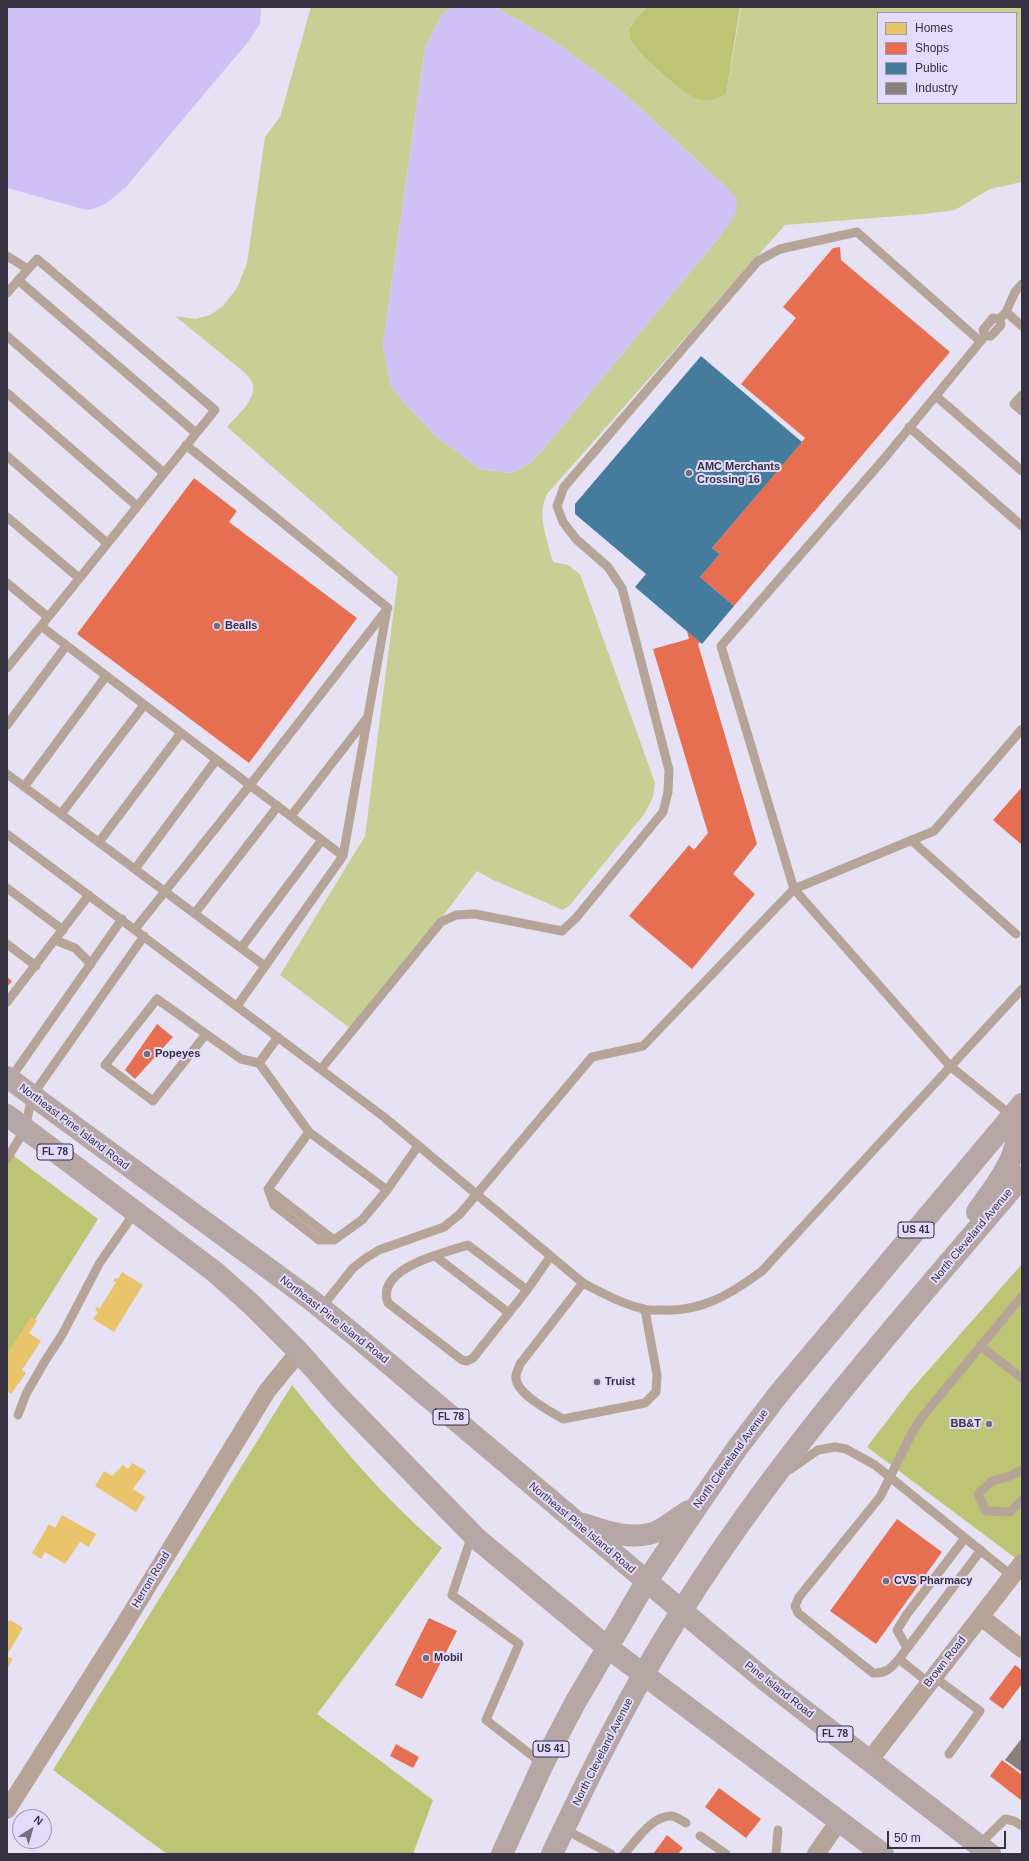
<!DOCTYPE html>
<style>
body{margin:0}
#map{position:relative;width:1029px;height:1861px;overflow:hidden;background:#e6e2f4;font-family:Helvetica,sans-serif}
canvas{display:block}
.frame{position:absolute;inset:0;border:8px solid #353140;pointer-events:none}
.legend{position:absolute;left:877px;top:12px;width:140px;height:92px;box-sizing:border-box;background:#e2dbfb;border:1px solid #9d97b0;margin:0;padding:5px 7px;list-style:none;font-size:12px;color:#353140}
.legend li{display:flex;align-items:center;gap:8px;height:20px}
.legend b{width:20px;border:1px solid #9d97b0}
.north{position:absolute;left:12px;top:1809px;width:40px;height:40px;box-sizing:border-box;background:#e2dbfb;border:1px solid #9d97b0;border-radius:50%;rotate:37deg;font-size:11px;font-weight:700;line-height:16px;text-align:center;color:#353140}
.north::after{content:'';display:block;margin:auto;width:14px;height:18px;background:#736f7f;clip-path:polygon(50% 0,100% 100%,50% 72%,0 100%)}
.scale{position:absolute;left:887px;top:1831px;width:119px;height:18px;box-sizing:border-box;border:2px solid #353140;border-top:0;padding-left:5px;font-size:12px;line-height:14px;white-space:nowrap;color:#353140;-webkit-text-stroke:3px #e2dbfb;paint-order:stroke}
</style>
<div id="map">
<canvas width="1029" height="1861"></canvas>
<div class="frame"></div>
<ul class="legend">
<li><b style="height:11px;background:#e9c46a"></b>Homes</li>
<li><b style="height:11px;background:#e76f51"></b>Shops</li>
<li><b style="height:11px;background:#457b9d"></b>Public</li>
<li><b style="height:11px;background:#8a817c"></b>Industry</li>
</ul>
<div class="north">N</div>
<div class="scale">50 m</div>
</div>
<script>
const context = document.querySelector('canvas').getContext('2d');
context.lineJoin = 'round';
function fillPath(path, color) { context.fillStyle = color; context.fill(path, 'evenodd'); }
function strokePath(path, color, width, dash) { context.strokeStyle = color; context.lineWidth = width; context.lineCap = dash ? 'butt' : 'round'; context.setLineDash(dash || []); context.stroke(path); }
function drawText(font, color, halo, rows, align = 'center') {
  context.font = font + ' Helvetica,sans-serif'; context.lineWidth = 4; context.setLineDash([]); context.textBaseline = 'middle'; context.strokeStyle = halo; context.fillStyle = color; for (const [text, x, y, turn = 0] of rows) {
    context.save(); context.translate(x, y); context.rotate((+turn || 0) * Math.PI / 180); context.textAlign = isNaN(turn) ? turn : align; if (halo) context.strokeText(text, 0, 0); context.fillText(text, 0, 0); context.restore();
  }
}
const green = new Path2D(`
 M311,7H453L442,15L425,48L383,345L391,386L408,407L438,438L480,469L511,473L530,463L545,447L721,235L735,197L726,187L620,90L554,41L495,7H647L631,25L726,94L741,7H1022V182L990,189L955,210L924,214L785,225L547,494C536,515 548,541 553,562L568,565L580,574L655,783L653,797L645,813L570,905L563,910L491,879L477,871L355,1032L280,975L365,836L398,577L227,427C236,417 259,397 252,382C250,378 247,375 244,372L175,316L195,319L210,315L223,306L237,288L247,263L265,137L280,117ZM878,13H1016V103H878Z`);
const forest = new Path2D(`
 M647,7H740L726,94C714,100 710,102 697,99C686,96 631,48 630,37C628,24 639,16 647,7Z
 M7,1151L98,1219L7,1364Z
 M1022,1264V1563L867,1447L910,1391Z
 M292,1385C338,1443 385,1500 442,1548L317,1714L433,1800L413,1854H167L53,1770Z`);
const water = new Path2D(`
 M7,7H260L261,8L260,24L248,42L126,187C113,198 104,208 86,210L7,188Z
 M453,7H495L554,41L620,90L726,187C729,190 733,193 735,197C742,210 728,225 721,235L545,447L530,463L511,473L480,469L438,438L408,407L391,386L383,345L425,48L442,15Z`);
const homes = new Path2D(`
 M122,1272L143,1285L114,1332L93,1319L98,1312L95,1310L97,1307L100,1308L116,1282L113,1281L115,1278L118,1279Z
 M31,1317L37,1321L29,1333L41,1341L22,1370L26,1373L11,1394L7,1391V1354Z
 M132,1463L146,1471L133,1489L145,1497L136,1512L95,1486L104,1471L112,1476L123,1465L128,1469Z
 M62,1515L96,1534L89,1547L80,1542L65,1564L45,1552L41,1559L32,1553L49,1524L55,1528Z
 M10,1620L23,1628L7,1655V1622Z
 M7,1656L13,1659L7,1669Z`);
const shops = new Path2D(`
 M840,247L841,260L950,352L734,606L700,577L720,554L712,548L805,438L741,384L796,318L783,307L833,248Z
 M194,478L237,511L229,522L357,618L249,763L77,634Z
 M687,631L700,642L698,644L757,844L733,874L755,894L692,969L629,916L689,845L694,850L708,833L653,649L689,639Z
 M1022,787V845L993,820Z
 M7,977L12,981L7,987Z
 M157,1024L173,1037L135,1079L125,1070Z
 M897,1519L942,1552L876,1644L830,1611Z
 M429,1618L457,1631L422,1699L395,1685Z
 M1015,1665L1022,1670V1684L1003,1709L989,1699Z
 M396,1744L419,1757L413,1768L390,1756Z
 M1002,1760L1022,1775V1801L990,1776Z
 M719,1788L761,1819L746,1838L705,1807Z
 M667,1835L683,1848L678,1854H653Z`);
const public = new Path2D(`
 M701,356L802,442L712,548L720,554L700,577L734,606L702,644L635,587L646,574L575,514V504Z`);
const industry = new Path2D(`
 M1022,1738V1772L1005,1760Z`);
const lane = new Path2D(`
 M7,256L28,269
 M18,280L196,433
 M7,293L37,259L215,410L41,626L343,856L237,1006
 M1006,312L1015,292L1022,284
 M7,336L164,473
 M985,336H991L1001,325L1000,319L1006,312L1022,326
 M985,336L983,330L993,318L1000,319
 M7,393L137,506
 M1022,395L1014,404L1022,411
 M936,396L1022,471
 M909,427L1022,526
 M186,445L388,608
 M7,456L107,543
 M7,517L79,578
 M7,583L48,617
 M7,668L41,626
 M7,725L66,646
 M7,774L265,966
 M24,787L106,676
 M61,814L144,705
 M291,816L367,718
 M7,834L384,1117L583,1283C602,1293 622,1304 644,1309C650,1311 657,1310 662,1310C702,1312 731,1294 762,1271L1022,989
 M911,840L1016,934
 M99,842L181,733
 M343,856L387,609
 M135,869L216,760
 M7,888L63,930
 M195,913L278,806
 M135,929L250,785L388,608
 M55,940L75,948L91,964
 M7,944L36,966
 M241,948L322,840
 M7,1002L89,895
 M206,1034L153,1101L105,1065L157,999L241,1059L259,1063L278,1037
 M259,1063L309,1132L387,1190
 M321,1069L441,922L456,915L475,914L562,931L576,918L663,812L668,792L669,770L622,588L608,567L576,539L563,522L557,506L564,487L758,261L780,249L857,232L980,341
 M10,1079L122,919
 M1012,1116L950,1066L794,889L934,831L1022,729
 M309,1132L268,1189L274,1205L319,1240H334L362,1220L387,1190L418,1146
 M7,1159L25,1129L32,1096L144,936
 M268,1189L334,1240
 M435,1256L509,1313
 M583,1283L520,1364C519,1368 516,1372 516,1376C514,1393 550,1411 563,1419L645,1403L656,1392L657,1375L645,1310
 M527,1290L473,1358L467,1361L462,1360L388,1303C375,1268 444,1253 468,1245L527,1290L550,1257
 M321,1308L353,1268L366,1258L379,1250L444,1227L460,1214L592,1057L643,1046L794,889L721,646L883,460L985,336
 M980,1346L1022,1378
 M18,1415L26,1394L45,1361L62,1335L99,1264L135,1212
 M789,1470L818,1450L835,1447L846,1449L875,1465L1012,1576
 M1022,1470L1010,1476L992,1481L978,1494L986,1511L1010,1512L1022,1500
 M472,1535L452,1595L519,1644L486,1720L543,1764
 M981,1550L899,1659C891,1668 886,1674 873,1673L798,1613L795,1606L799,1597L880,1497L913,1431L923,1416L1022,1296
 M907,1648L897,1630L907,1614L965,1538
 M899,1659L929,1683
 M934,1677L980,1711L949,1754
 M564,1829L611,1854
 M700,1836L726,1854
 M979,1845L1005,1819L1014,1821L1022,1826
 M624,1854C636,1841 652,1815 672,1816C677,1817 682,1821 686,1823
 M776,1854L778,1830`);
const street = new Path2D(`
 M981,1617L1022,1649
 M869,1761L1022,1563
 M7,1810L119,1633L267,1391L299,1352
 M816,1854L839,1821`);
const primary = new Path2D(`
 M7,1077L310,1299L357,1337L707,1632L770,1684L990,1854
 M7,1115L215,1272L252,1305L299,1352L339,1397L476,1538L607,1647L883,1854
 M977,1212C994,1186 1029,1148 1012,1116
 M583,1524C606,1532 636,1542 660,1530C670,1524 679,1517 689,1511
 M502,1854L543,1764L575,1703L646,1582L698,1505L738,1447L781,1391L1022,1104
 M552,1854C591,1771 632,1689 681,1612C779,1455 903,1317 1022,1177`);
const markers = [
 [689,473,4,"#736f7f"],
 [217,626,4,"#736f7f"],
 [147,1054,4,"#736f7f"],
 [597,1382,4,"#736f7f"],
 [989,1424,4,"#736f7f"],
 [886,1581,4,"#736f7f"],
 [426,1658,4,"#736f7f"]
];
const shields = [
 [55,1152,36],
 [916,1230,36],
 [451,1417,36],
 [835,1734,36],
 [551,1749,36]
];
const shieldNames = [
 ["FL 78",55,1152],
 ["US 41",916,1230],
 ["FL 78",451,1417],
 ["FL 78",835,1734],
 ["US 41",551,1749]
];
const poiNames = [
 ["AMC Merchants",697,467],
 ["Crossing 16",697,480],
 ["Bealls",225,626],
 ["Popeyes",155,1054],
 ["Truist",605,1382],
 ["BB&T",981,1424,"right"],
 ["CVS Pharmacy",894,1581],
 ["Mobil",434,1658]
];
const streetNames = [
 ["Northeast Pine Island Road",74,1127,37],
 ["North Cleveland Avenue",972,1236,-50],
 ["Northeast Pine Island Road",334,1320,38],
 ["North Cleveland Avenue",731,1459,-54],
 ["Northeast Pine Island Road",582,1528,40],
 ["Herron Road",151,1580,-59],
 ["Brown Road",945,1662,-52],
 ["Pine Island Road",779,1690,38],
 ["North Cleveland Avenue",603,1752,-63]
];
fillPath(green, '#c8cf95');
fillPath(forest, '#bdc474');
fillPath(water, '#cfc1f6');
fillPath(homes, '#e9c46a');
fillPath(shops, '#e76f51');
fillPath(public, '#457b9d');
fillPath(industry, '#8a817c');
strokePath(lane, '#b7a499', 9);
strokePath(street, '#b7a499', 18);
strokePath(primary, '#b7a7a4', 22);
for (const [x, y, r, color] of markers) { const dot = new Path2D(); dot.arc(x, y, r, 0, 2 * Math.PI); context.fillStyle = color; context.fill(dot); strokePath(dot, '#e2dbfb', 1.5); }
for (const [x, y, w] of shields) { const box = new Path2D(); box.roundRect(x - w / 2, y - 8, w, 16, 3); context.fillStyle = '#e2dbfb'; context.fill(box); strokePath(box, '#353140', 1); }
drawText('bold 10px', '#353140', null, shieldNames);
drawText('bold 11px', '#353140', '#e2dbfb', poiNames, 'left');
drawText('11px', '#353140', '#e2dbfb', streetNames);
</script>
